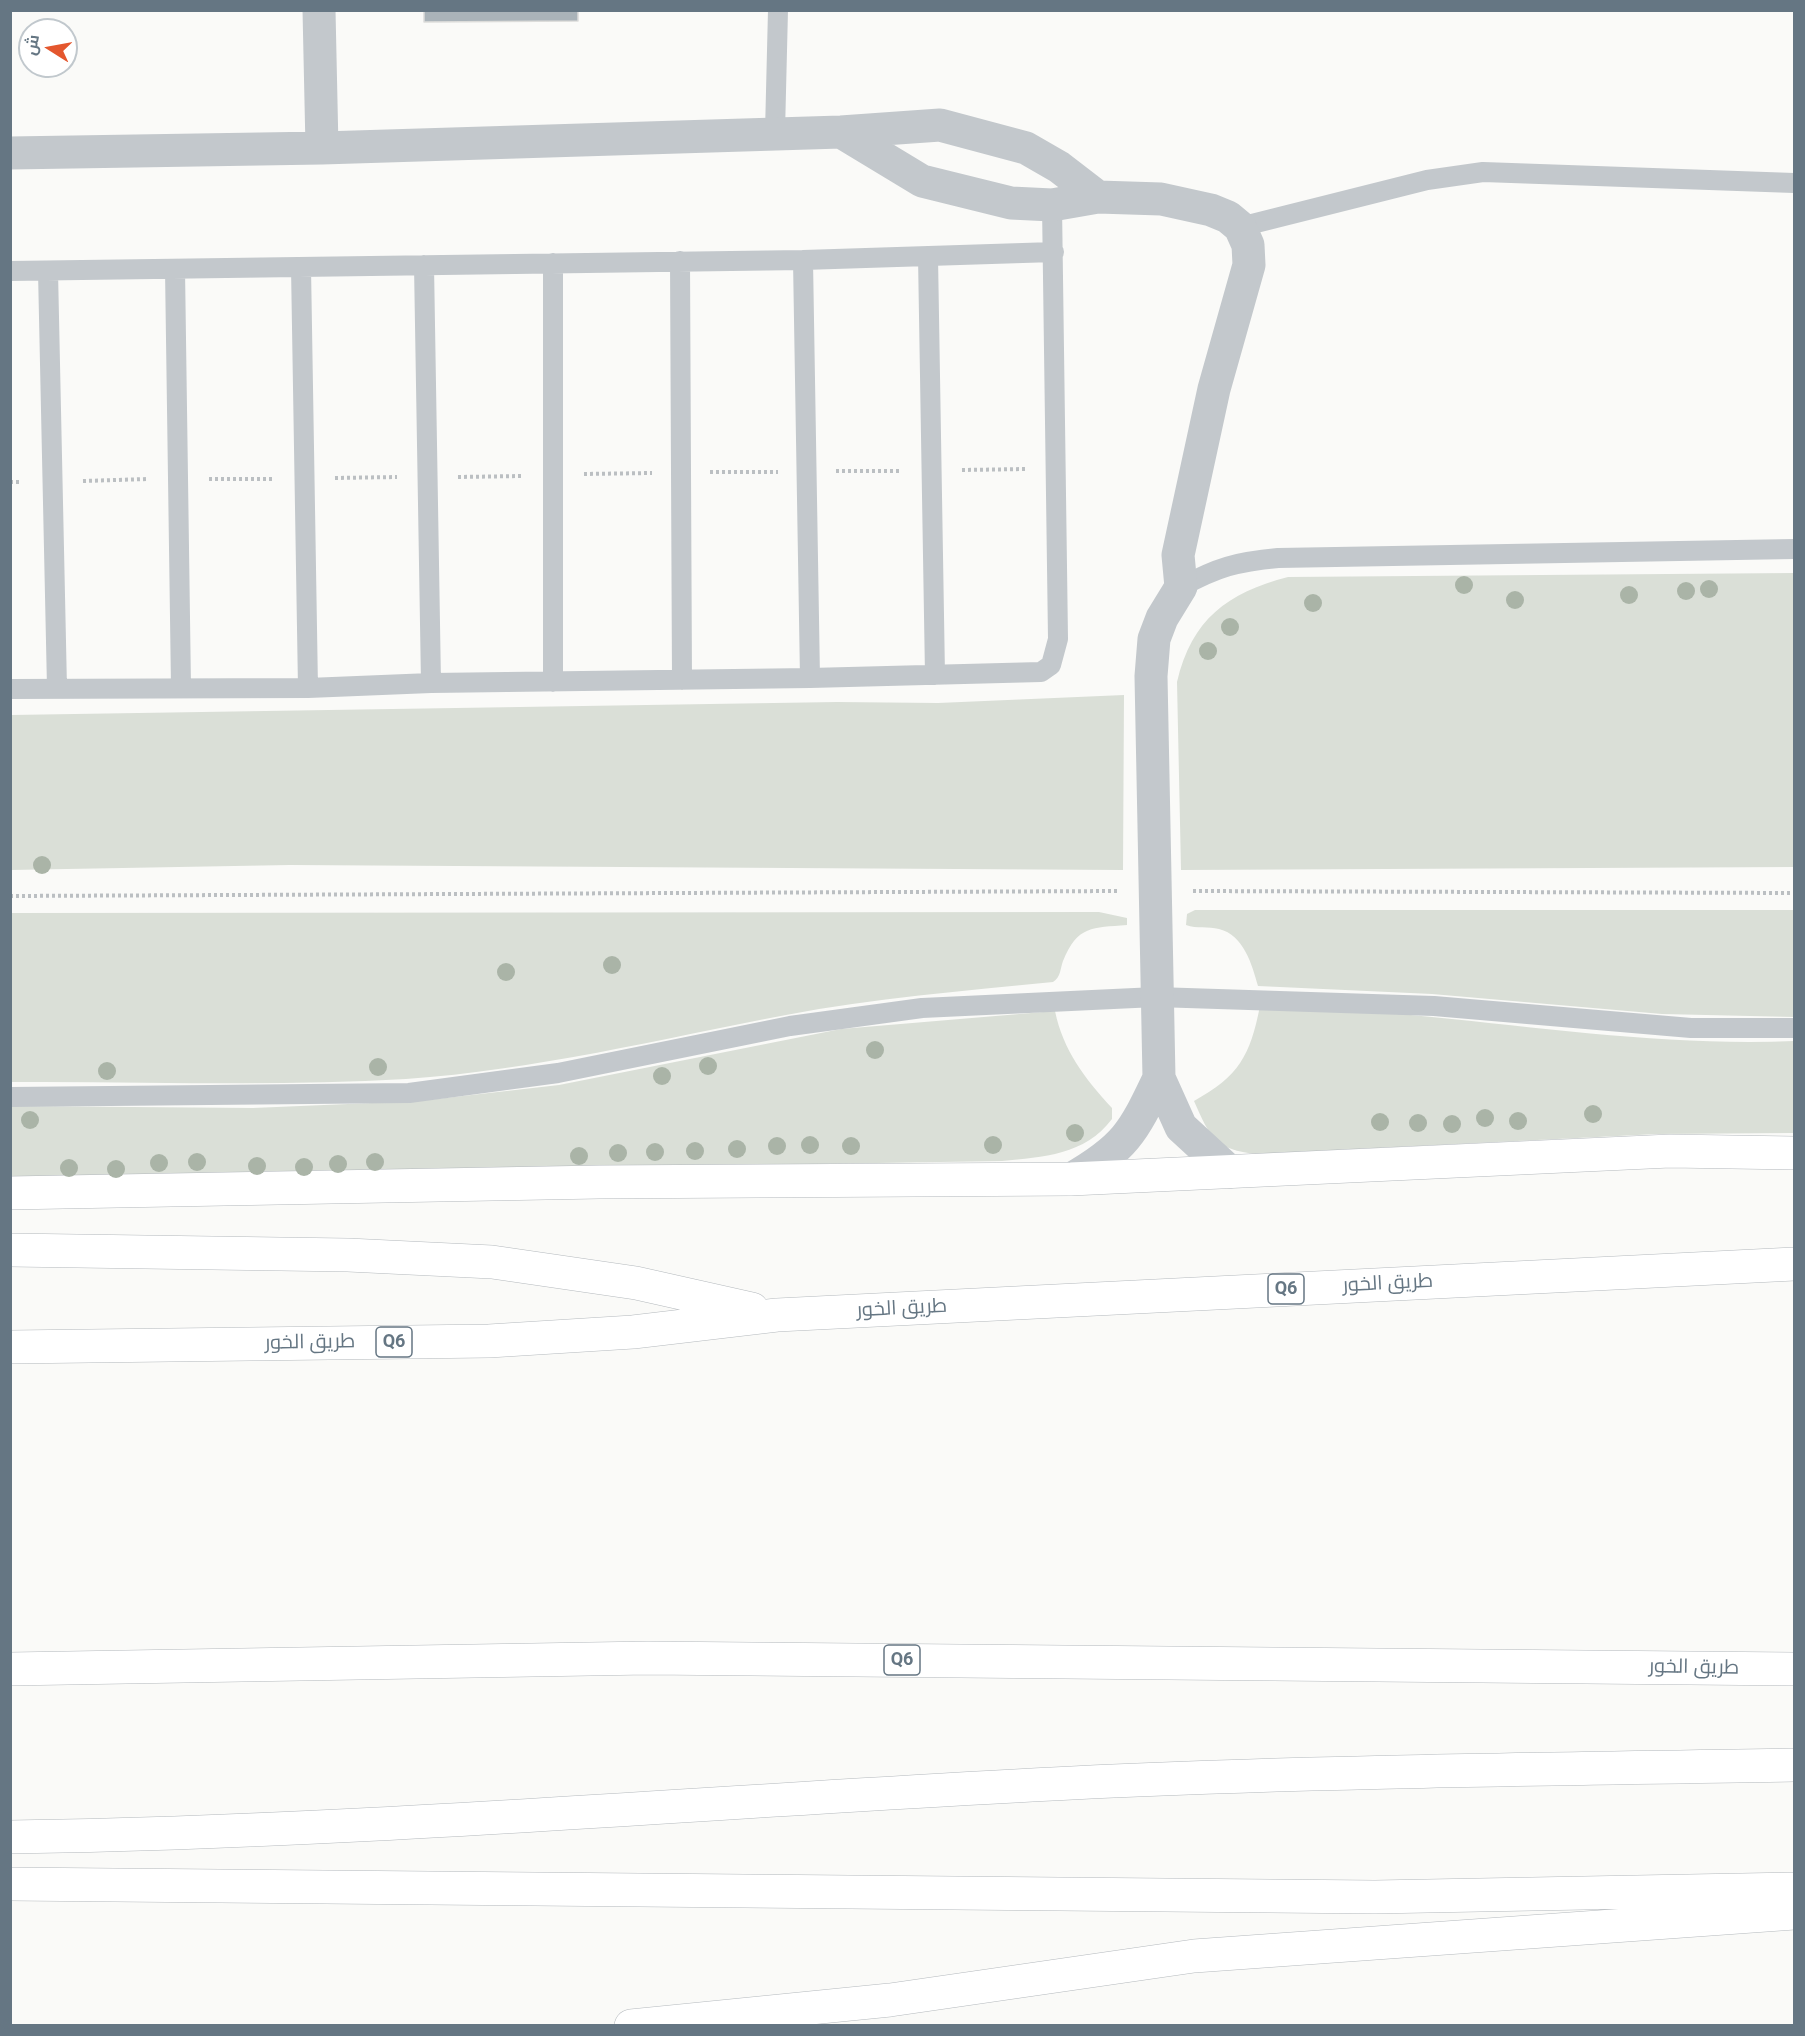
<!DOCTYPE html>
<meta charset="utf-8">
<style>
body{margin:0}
#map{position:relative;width:1805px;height:2036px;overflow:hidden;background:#fafaf8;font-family:Roboto,Cairo,sans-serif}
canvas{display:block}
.frame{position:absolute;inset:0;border:12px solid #657683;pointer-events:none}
.north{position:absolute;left:18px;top:18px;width:60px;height:60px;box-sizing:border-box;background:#fff;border:2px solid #c1c8cd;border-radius:50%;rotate:281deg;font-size:16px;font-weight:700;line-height:24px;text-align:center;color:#657683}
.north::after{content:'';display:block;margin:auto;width:21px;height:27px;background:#e4572e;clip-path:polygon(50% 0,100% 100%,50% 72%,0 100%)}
</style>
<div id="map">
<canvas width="1805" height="2036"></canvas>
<div class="frame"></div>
<div class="north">ش</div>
</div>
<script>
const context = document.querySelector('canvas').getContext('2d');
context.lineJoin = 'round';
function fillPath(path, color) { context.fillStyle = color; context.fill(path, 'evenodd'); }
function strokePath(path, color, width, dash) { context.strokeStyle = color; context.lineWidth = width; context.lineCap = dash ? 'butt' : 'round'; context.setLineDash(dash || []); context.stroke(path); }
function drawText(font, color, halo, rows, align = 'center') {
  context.font = font + ' Roboto,Cairo,sans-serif'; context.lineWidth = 6; context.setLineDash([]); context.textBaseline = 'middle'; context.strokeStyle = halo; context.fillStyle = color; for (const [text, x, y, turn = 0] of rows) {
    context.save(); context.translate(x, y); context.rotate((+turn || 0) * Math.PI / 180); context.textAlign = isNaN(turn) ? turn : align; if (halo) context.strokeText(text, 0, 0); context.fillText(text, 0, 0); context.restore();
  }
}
const green = new Path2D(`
 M1794,573V867L1181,870L1177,682C1192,619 1227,593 1288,577Z
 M1124,695L1123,870L290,865L11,870V715L837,702L938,703Z
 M1195,910H1794V1017L1662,1014L1432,994L1258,986C1252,965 1244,935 1219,929C1208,926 1197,929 1186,925L1187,914Z
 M1099,912L1127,918V925C1092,928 1078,925 1063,961C1060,969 1061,977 1053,982C964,991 874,998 786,1015C660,1039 535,1070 406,1079C275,1087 142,1081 11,1082V913Z
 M1260,1006C1317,1009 1375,1011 1432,1017C1552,1029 1673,1046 1794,1041V1133L1657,1134L1257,1154C1215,1150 1210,1137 1194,1101C1239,1076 1250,1056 1260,1006Z
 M1055,1011C1063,1050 1085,1079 1112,1108V1119C1085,1155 1043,1157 1002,1161L11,1177L10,1106L253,1108L419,1101L559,1085L841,1029Z`);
const building = new Path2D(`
 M424,10H578V21L424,22Z`);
const path = new Path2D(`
 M962,470L1027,469
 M836,471H901
 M710,472H778
 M584,474L652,473
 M458,477L523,476
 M335,478L397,477
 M209,479H274
 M83,481L148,479
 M10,482H22
 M1193,891L1794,893
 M10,896L1120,891`);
const lane = new Path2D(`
 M775,132L778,10
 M1240,227L1427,180L1483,172L1794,183
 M928,256L935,675
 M803,260L810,678
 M680,261L682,680
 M553,263V682
 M424,265L431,683
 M301,267L308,688
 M175,269L181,687
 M10,271L803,260L1054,252
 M48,271L57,688
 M1181,587C1218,567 1236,562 1278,558L1794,549
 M10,689L308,688L431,683L810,678L1041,672L1051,665L1058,639L1052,205
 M10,1097L409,1093L558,1073L790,1026L922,1008L1156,997L1434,1006L1691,1028H1794`);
const street = new Path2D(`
 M319,10L322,148
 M841,132L922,181L1011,203L1052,205L1098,197
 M10,153L322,148L841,132L940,125L1026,148L1059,167L1098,197L1161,199L1211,210L1228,217L1240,227L1248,245L1249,265L1214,389L1178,555L1181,587L1162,618L1154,639L1151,676L1159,1078L1181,1127L1230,1172
 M1071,1179C1125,1148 1133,1133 1159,1078`);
const highway = new Path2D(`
 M10,1193L599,1182L1071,1179L1670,1151L1794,1153
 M10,1250L348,1255L492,1262L636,1283L752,1309
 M10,1347L489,1341L633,1332L777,1315L1794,1264
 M10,1669L648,1658L1794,1669
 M10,1837C379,1832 745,1798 1113,1781C1340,1771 1567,1769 1794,1765
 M10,1884L1375,1897L1794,1889
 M631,2026L890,2000L1194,1956L1794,1913`);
const trees = [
 [1464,585],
 [1709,589],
 [1686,591],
 [1629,595],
 [1515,600],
 [1313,603],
 [1230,627],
 [1208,651],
 [42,865],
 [612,965],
 [506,972],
 [875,1050],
 [708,1066],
 [378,1067],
 [107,1071],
 [662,1076],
 [1593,1114],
 [1485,1118],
 [30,1120],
 [1518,1121],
 [1380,1122],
 [1418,1123],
 [1452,1124],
 [1075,1133],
 [810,1145],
 [993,1145],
 [777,1146],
 [851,1146],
 [737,1149],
 [695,1151],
 [655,1152],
 [618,1153],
 [579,1156],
 [197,1162],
 [375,1162],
 [159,1163],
 [338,1164],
 [257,1166],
 [304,1167],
 [69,1168],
 [116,1169]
];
const shields = [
 [1286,1289,36],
 [394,1342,36],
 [902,1660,36]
];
const shieldNames = [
 ["Q6",1286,1289],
 ["Q6",394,1342],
 ["Q6",902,1660]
];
const streetNames = [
 ["طريق الخور",1388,1284,-3],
 ["طريق الخور",902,1309,-3],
 ["طريق الخور",310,1343,-1],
 ["طريق الخور",1694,1668,1]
];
fillPath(green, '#dadfd7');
fillPath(building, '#aab3b9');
strokePath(building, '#dcdcda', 1.5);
strokePath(highway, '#b4b9bd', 34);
strokePath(path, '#bbbfc2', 4, [3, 3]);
strokePath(lane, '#c3c8cc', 20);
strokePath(street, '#c3c8cc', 33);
strokePath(highway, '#fff', 33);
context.fillStyle = '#aab4a7';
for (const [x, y] of trees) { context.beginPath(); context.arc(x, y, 9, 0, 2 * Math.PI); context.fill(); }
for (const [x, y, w] of shields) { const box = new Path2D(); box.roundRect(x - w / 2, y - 15, w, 30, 4.5); context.fillStyle = '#fff'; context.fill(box); strokePath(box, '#657683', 1.5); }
drawText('bold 18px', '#657683', null, shieldNames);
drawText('20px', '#657683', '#fff', streetNames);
</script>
